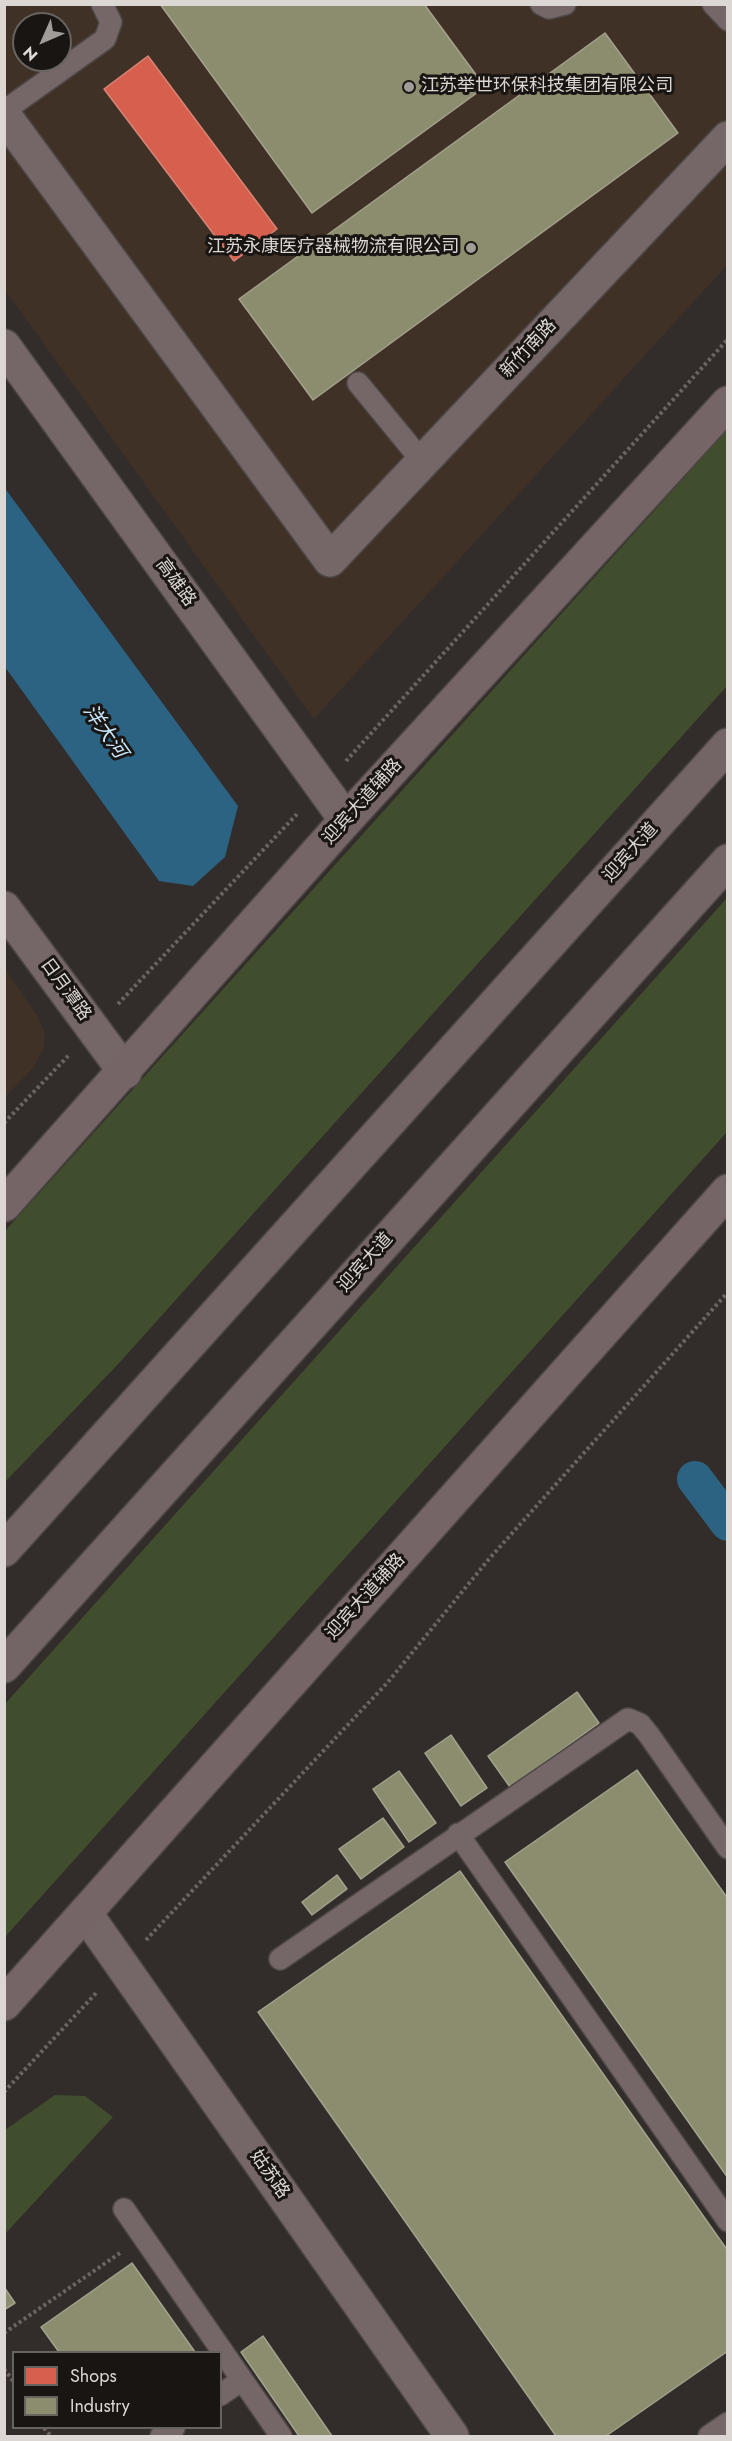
<!DOCTYPE html>
<meta charset="utf-8">
<style>
body{margin:0}
#map{position:relative;width:732px;height:2441px;overflow:hidden;background:#322d2a;font-family:Jost,sans-serif}
canvas{display:block}
.frame{position:absolute;inset:0;border:6px solid #ddd7d3;pointer-events:none}
.legend{position:absolute;left:12px;top:2351px;width:210px;height:78px;box-sizing:border-box;background:#191512;border:2px solid #67635f;margin:0;padding:8px 10px;list-style:none;font-size:18px;color:#ddd7d3}
.legend li{display:flex;align-items:center;gap:12px;height:30px}
.legend b{width:30px;border:2px solid #67635f}
.north{position:absolute;left:12px;top:12px;width:60px;height:60px;box-sizing:border-box;background:#191512;border:2px solid #67635f;border-radius:50%;rotate:225deg;font-size:16px;font-weight:700;line-height:24px;text-align:center;color:#ddd7d3}
.north::after{content:'';display:block;margin:auto;width:21px;height:27px;background:#a19c98;clip-path:polygon(50% 0,100% 100%,50% 72%,0 100%)}
</style>
<div id="map">
<canvas width="732" height="2441"></canvas>
<div class="frame"></div>
<ul class="legend">
<li><b style="height:16px;background:#d6604d"></b>Shops</li>
<li><b style="height:16px;background:#8c8c6e"></b>Industry</li>
</ul>
<div class="north">N</div>
</div>
<script>
const context = document.querySelector('canvas').getContext('2d');
context.lineJoin = 'round';
function fillPath(path, color) { context.fillStyle = color; context.fill(path, 'evenodd'); }
function strokePath(path, color, width, dash) { context.strokeStyle = color; context.lineWidth = width; context.lineCap = dash ? 'butt' : 'round'; context.setLineDash(dash || []); context.stroke(path); }
function drawText(font, color, halo, rows, align = 'center') {
  context.font = font + ' Jost,"Noto Sans SC",sans-serif'; context.lineWidth = 6; context.setLineDash([]); context.textBaseline = 'middle'; context.strokeStyle = halo; context.fillStyle = color; for (const [text, x, y, turn = 0] of rows) {
    context.save(); context.translate(x, y); context.rotate((+turn || 0) * Math.PI / 180); context.textAlign = isNaN(turn) ? turn : align; if (halo) context.strokeText(text, 0, 0); context.fillText(text, 0, 0); context.restore();
  }
}
const commercial = new Path2D(`
 M4,5H727V265L314,719L5,290ZM24,24H60V60H24Z
 M5,969L37,1015L45,1033L44,1047L33,1068L5,1097Z`);
const green = new Path2D(`
 M727,430V686L120,1362L5,1482V1231Z
 M727,898V1132L5,1937V1704Z
 M55,2095L85,2096L113,2117L5,2234V2130Z`);
const water = new Path2D(`
 M4,487L238,806L225,857L193,886L159,881L5,667Z`);
const shops = new Path2D(`
 M148,56L277,229L234,261L104,89Z`);
const industry = new Path2D(`
 M160,4H424L485,87L312,213Z
 M605,33L678,133L313,400L239,299Z
 M577,1692L599,1723L510,1787L488,1756Z
 M451,1735L487,1788L461,1806L425,1753Z
 M637,1770L728,1899V2178L505,1862Z
 M399,1771L436,1823L409,1842L373,1789Z
 M383,1818L404,1847L361,1879L339,1849Z
 M460,1871L728,2251V2351L606,2436H556L258,2012Z
 M337,1875L347,1889L312,1915L302,1902Z
 M132,2263L195,2352H59L41,2327Z
 M4,2287L15,2303L4,2310Z
 M263,2336L332,2436H299L241,2352Z`);
const canal = new Path2D(`
 M695,1479L728,1523`);
const path = new Path2D(`
 M346,761L728,339
 M118,1004L298,813
 M4,1123L69,1055
 M146,1940L388,1682L489,1559L728,1292
 M4,2092L98,1991
 M4,2333L120,2253
 M4,2369L14,2382
 M44,2428L51,2436`);
const service = new Path2D(`
 M541,4L549,8L565,4
 M713,4L728,20
 M4,111L105,39L111,22L102,4
 M358,383L422,461
 M458,1834L728,2221
 M280,1959L628,1719L640,1724L649,1735L728,1848
 M124,2209L281,2436
 M220,2395L242,2380
 M161,2436L174,2428
 M709,2436L728,2423`);
const minor = new Path2D(`
 M4,115L330,560L728,138
 M4,346L346,820`);
const tertiary = new Path2D(`
 M4,908L125,1072
 M86,1914L452,2436`);
const primary = new Path2D(`
 M4,1205L346,820L728,403
 M4,2004L728,1191`);
const trunk = new Path2D(`
 M4,1550L728,745
 M4,1666L728,861`);
const markers = [
 [409,87,6,"#a19c98"],
 [471,248,6,"#a19c98"]
];
const poiNames = [
 ["江苏举世环保科技集团有限公司",421,87],
 ["江苏永康医疗器械物流有限公司",459,248,"right"]
];
const streetNames = [
 ["新竹南路",529,349,-47],
 ["高雄路",175,583,54],
 ["迎宾大道辅路",363,802,-48],
 ["迎宾大道",631,853,-48],
 ["日月潭路",65,990,54],
 ["迎宾大道",366,1263,-48],
 ["迎宾大道辅路",366,1597,-48],
 ["姑苏路",269,2175,55]
];
const waterNames = [
 ["洋大河",104,732,55]
];
fillPath(commercial, '#403127');
fillPath(green, '#414e2e');
fillPath(water, '#2c6282');
fillPath(shops, '#d6604d');
strokePath(shops, '#d88475', 1.5);
fillPath(industry, '#8c8c6e');
strokePath(industry, '#a4a28c', 1.5);
strokePath(canal, '#2c6282', 36);
strokePath(service, '#4d4846', 24);
strokePath(minor, '#4d4846', 36);
strokePath(tertiary, '#4d4846', 36);
strokePath(primary, '#4d4846', 36);
strokePath(trunk, '#4d4846', 36);
strokePath(path, '#6e6363', 4, [3, 3]);
strokePath(service, '#756668', 21);
strokePath(minor, '#756668', 33);
strokePath(tertiary, '#756668', 33);
strokePath(primary, '#766566', 33);
strokePath(trunk, '#736465', 33);
for (const [x, y, r, color] of markers) { const dot = new Path2D(); dot.arc(x, y, r, 0, 2 * Math.PI); context.fillStyle = color; context.fill(dot); strokePath(dot, '#191512', 2); }
drawText('18px', '#ddd7d3', '#191512', poiNames, 'left');
drawText('18px', '#ddd7d3', '#191512', streetNames);
drawText('italic 20px', '#c6e6fc', '#191512', waterNames);
</script>
